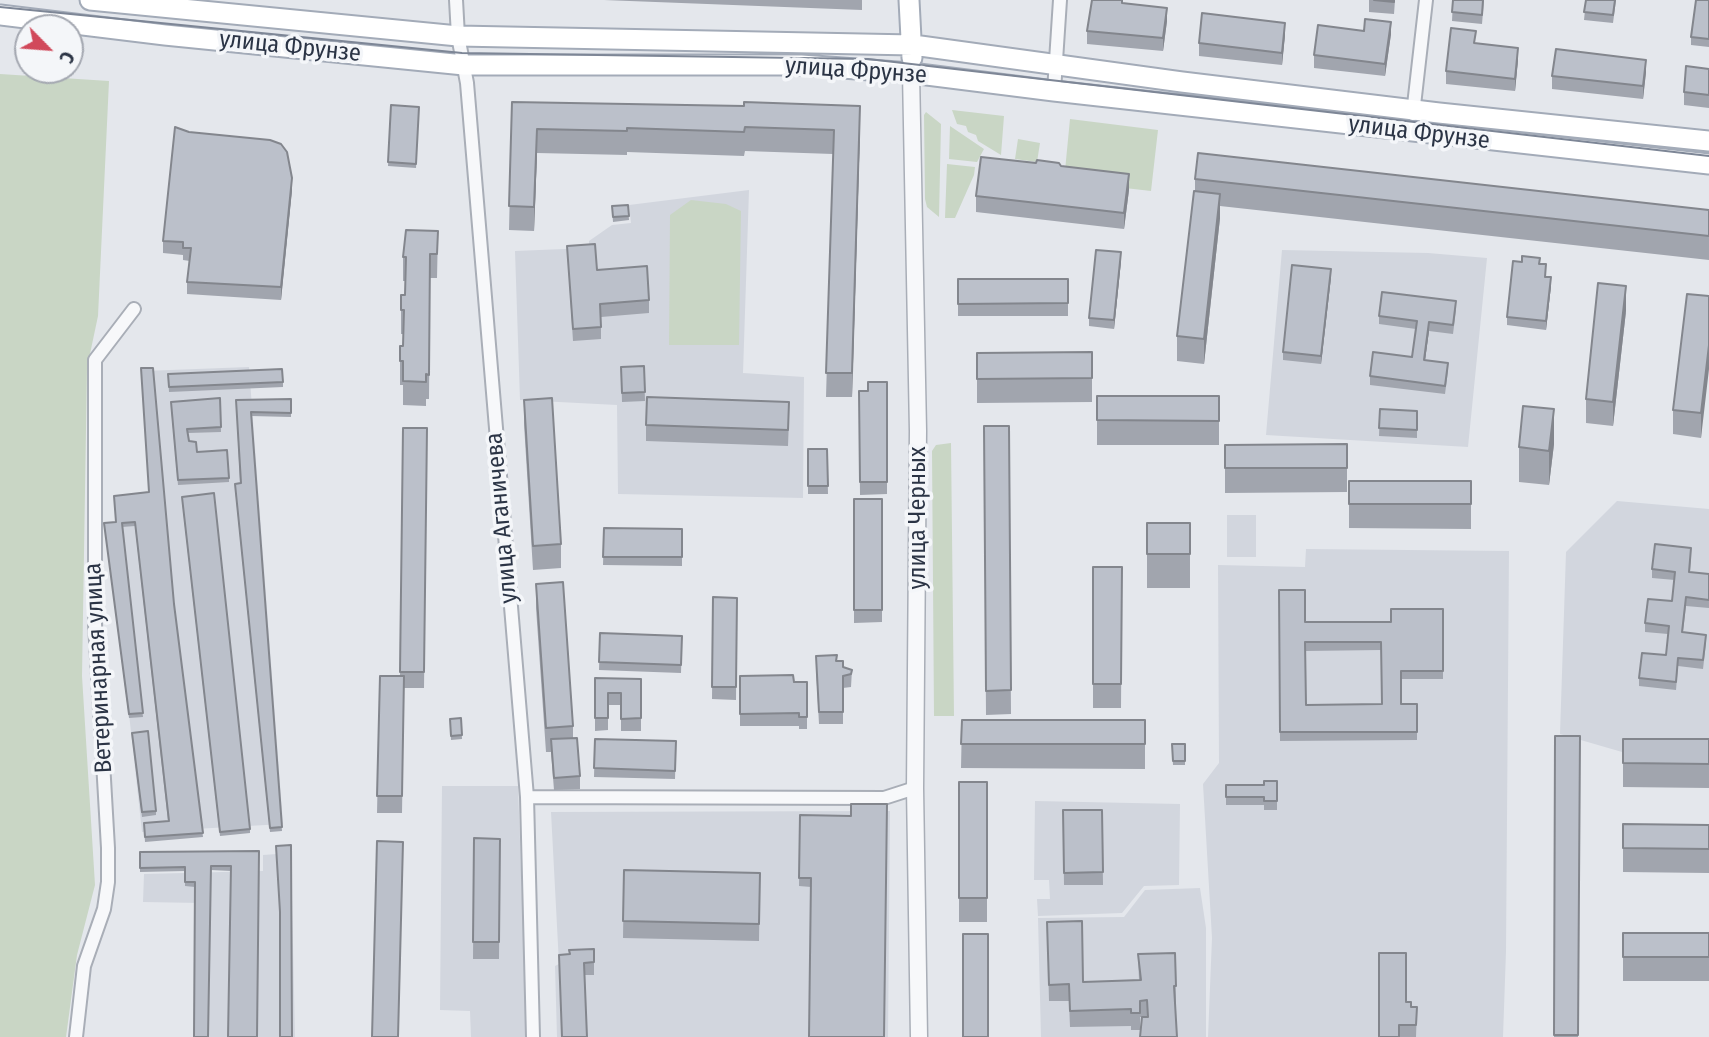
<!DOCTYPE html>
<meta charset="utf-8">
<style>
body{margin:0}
#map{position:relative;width:1709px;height:1037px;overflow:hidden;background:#e4e7ec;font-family:"Fira Sans Condensed",sans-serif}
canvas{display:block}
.north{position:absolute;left:14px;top:14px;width:70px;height:70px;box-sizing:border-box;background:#f4f6f9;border:2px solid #a4a8b1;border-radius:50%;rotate:115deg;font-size:19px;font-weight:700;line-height:28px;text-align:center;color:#2b3445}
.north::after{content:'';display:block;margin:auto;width:24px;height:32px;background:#d1495b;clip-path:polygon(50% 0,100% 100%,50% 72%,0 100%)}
</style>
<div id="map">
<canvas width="1709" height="1037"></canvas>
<div class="north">С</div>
</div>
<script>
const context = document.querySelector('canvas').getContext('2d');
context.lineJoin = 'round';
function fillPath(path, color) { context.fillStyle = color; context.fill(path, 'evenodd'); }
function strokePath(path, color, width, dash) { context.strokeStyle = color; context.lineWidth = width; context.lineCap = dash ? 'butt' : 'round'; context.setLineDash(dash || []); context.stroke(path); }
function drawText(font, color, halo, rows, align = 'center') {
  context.font = font + ' "Fira Sans Condensed",sans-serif'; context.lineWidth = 7; context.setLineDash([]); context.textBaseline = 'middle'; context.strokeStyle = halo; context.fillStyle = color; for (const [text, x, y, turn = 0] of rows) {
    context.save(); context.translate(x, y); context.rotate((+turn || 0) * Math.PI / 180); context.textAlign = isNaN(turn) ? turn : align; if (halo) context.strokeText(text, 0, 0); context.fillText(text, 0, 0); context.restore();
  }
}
const built = new Path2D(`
 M749,190L743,373L804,377L803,498L618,494L617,405L520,400L515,251L589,248V241L612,225L631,223L629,205Z
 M1282,250L1428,253L1487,258L1468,447L1266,435Z
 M249,367L283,824L142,832L108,523L155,519L144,371Z
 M1617,501L1709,509V756L1629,754L1560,734L1566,552Z
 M1227,515H1256V557H1227Z
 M1306,549L1509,551L1506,951L1503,1037H1208L1212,938L1203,784L1219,763L1218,565L1305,567Z
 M442,786H518L527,1037H471L470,1011L440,1010Z
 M1035,801L1180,804L1179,885L1144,886L1122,913L1038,916L1037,899H1050L1049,880H1034Z
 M890,811L888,1037H557L555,966L559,964L551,812Z
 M291,853L295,1037H199L201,903L143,902L144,874L263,871V855Z
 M1200,888L1206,928V1037H1041L1038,918L1124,917L1145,890Z`);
const green = new Path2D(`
 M0,74L109,81L98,316L87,368L82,676L95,885L77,955L66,1037H0Z
 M952,110L1004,116L1001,155L978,141L976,135L968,132L966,126L957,124Z
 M926,112L941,124L939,217L927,207L925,199L924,115Z
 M1070,119L1158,130L1151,191L1064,181Z
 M950,126L984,149L977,162L949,159Z
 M1018,139L1040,143L1037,162L1015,159Z
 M947,164L975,167L974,175L955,218H945Z
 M691,200L726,204L741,211L739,345H669L670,215Z
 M951,443L954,716H934L932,451L936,445Z`);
const minor = new Path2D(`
 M456,0L458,36L467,83L527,797L533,1037
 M1054,91L1060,0
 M1413,114L1426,0
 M527,797L884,798L915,788
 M76,1037L84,966L104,909L108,882V848L95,624V360L134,309`);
const tertiary = new Path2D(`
 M911,73L918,431L915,788L919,1037`);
const primary = new Path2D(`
 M90,0L458,36L913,45L1182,82L1439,113L1709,141
 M909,0L912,58
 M0,15L165,35L464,65H801L911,73L1054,91L1709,164`);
const tram = new Path2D(`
 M0,7L462,53L868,59L1709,156`);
const wall = new Path2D(`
 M604,0H862V10Z
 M1369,0H1395L1394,14L1369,12Z
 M1453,0H1484L1482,24L1452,21Z
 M1586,0H1616L1613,23L1584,20Z
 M1709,0V47L1691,45V37Z
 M1123,4L1167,21L1163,51L1087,44V31Z
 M1364,31L1391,34L1385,76L1314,68V55Z
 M1285,35L1282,65L1199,56V43Z
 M1476,43L1518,60L1515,91L1446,84V71Z
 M1709,69V108L1684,105V92Z
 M1646,72L1643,99L1552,89V76Z
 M512,102L860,130L852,397H826L833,154L745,151L744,156L627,152V155L537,153L534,231L509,230Z
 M391,105L419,107L416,168L388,166Z
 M1061,166L1129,190L1124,229L976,212V196Z
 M1195,179L1709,210V260L1220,206V218L1204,364L1177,361V336L1195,191Z
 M292,190L281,300L187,294V282L190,261L183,260V255L163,253V241Z
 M628,205L629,220L613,222L612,206Z
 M438,231L437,278H430L429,399H426V406L403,405V385H400V346H403L404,334H401V295H405V281H403V257Z
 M567,246L597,270L649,300V313L601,317V339L573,341Z
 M1121,261L1114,329L1089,326V318Z
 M1540,264L1551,286L1546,330L1507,325V317Z
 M1331,277L1321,364L1283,360V352Z
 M958,279H1068V316H958Z
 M1709,296L1701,438L1673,434V410Z
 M1456,310L1453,334L1429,331L1425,360L1448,371L1445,394L1370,385V376L1412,357L1416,329L1379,324V316Z
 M1626,311L1613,426L1586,423V399Z
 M1092,352V402L977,403V353Z
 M644,366L645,401L622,402L621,367Z
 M168,374L283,382V387L169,392Z
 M887,382V494L860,495L859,391H868Z
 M1097,396H1219V445H1097Z
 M220,398L221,432L188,433L189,441L197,452L229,478V482L178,485L171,407Z
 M291,399V417L251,416L282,831L270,832L235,488L240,483L236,400Z
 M524,400L561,544V568L533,570L524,424Z
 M1380,409L1417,411V438L1379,436Z
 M789,419L788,446L646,441V425Z
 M984,426H1009L1011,714L986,715Z
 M403,428H427L424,688H404L402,813H377L380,676H400Z
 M1347,444V492L1225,493V445Z
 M1554,444L1549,485L1519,482V447Z
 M808,449H827L828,494H808Z
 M1349,481H1471V529L1349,528Z
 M149,492L174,604L203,837L145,842L144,827L168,821L135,526L122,527L143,717L129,718L104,523L116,522Z
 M854,499H882V622L854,623Z
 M182,501L250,829V833L220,836Z
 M1147,523H1190V588H1147Z
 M604,528L682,529V566L603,565Z
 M1691,556L1690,572L1709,574V608L1686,606L1683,632L1706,643L1703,669L1678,666L1676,690L1639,686V678L1666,655L1668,634L1645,632V623L1672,601L1675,580L1652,578V569Z
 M1093,567H1122L1121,708H1093Z
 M536,584L573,726V738L580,776V789L554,790L551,752H546L536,608Z
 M1279,590L1305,622H1391L1443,609V679H1401V704H1417V740L1280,741ZM1381,650L1382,704L1306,705L1305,651Z
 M713,597L737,598L736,700L712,699Z
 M600,633L682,636L681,673L599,670Z
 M837,661L843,667L852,670L851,687L843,688V724H819L816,668Z
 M740,676L794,682H807V729H799V726H740Z
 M595,678L641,679V731H621V705H608V730L595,731Z
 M461,718L462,739L451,740L450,719Z
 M962,720H1145V769L961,768Z
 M1555,736H1580L1578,1037H1554Z
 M132,737L156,811V815L142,817Z
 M595,739L676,741L675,779L594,777Z
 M1623,739H1709V788L1623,787Z
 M1172,744H1185V765H1173Z
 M1277,781V810H1264V805H1226V785H1264Z
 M959,782H987V922H959Z
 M887,804L811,887L799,886L800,815L851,816Z
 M1063,810H1102L1103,885H1064Z
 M1623,824L1709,825V873L1623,872Z
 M474,838L500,839L499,959H473Z
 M259,851L231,871L211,870L195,887L185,886V871L140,872V852Z
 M624,870L760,873L759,941L623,938Z
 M1047,922L1083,982L1139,980L1138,954L1175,953L1176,1003H1175L1177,1037L1145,1017H1140V1030H1131V1026L1070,1027L1069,1001H1049Z
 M1623,933H1709V981H1623Z
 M594,949V975H585L569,954Z
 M1406,1002L1411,1007H1417L1416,1037H1379Z`);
const shadedWall = new Path2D(`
 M1167,8V21L1163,51V38Z
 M1391,22V34L1385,76V64Z
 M1285,23V35L1282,65V53Z
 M1518,48V60L1515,91V79Z
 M1646,60V72L1643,99V86Z
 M860,106V130L852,397V373Z
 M537,129V153L534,231V207Z
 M1129,174V190L1124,229V213Z
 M292,178V190L281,300V287Z
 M1220,194V218L1204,364V339Z
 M1121,252V261L1114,329V320Z
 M1331,269V277L1321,364V356Z
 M1551,277V286L1546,330V321Z
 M1626,286V311L1613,426V402Z
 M1429,322V331L1424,368V360Z
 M1709,345V369L1701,438V413Z
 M1554,409V444L1549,485V451Z`);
const building = new Path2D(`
 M1092,0H1122V3L1167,8L1163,38L1087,31Z
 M1374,0H1394V2Z
 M1453,0H1483L1482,15L1452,12Z
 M1586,0H1615L1613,15L1584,12Z
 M1696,0H1709V39L1691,37Z
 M1202,13L1285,23L1282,53L1199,43Z
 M1365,19L1391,22L1385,64L1314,55L1318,25L1364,31Z
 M1451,28L1476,31L1474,43L1518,48L1515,79L1446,71Z
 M1556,49L1646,60L1643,86L1552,76Z
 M1686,66L1709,69V95L1684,92Z
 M512,102L744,106V102L860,106L852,373H826L834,130L745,127L744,132L627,128V131L537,129L534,207L509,206Z
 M391,105L419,107L416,164L388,162Z
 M175,127L189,132L270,140L281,144L287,152L292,178L281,287L187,282L191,248H183V242L163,241Z
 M1198,153L1709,210V236L1195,179Z
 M981,157L1036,163L1037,160L1059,163L1061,166L1129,174L1124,213L976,196Z
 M1194,191L1220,194L1204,339L1177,336Z
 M628,205L629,216L613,217L612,206Z
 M406,230L438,231L437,254H430L429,375L426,374V382L403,381V361H400V346H403L404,310H401V295H405L406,257H403Z
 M595,244L597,270L647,266L649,300L600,304L601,327L573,329L567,246Z
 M1096,250L1121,252L1114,320L1089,318Z
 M1522,256L1540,258L1539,264H1546L1545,277H1551L1546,321L1507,317L1513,261L1522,262Z
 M1292,265L1331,269L1321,356L1283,352Z
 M958,279H1068V303L958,304Z
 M1598,283L1626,286L1613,402L1586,399Z
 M1382,292L1456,301L1453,325L1429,322L1424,360L1448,363L1445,386L1370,376L1373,352L1412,357L1417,321L1379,316Z
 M1687,294L1709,296V345L1701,413L1673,410Z
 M1092,352V378L977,379V353Z
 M644,366L645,392L622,393L621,367Z
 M141,368H153L174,604L203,833L145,837L144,823L169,821L135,522L122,523L143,713L129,714L104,523L116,522L114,496L149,492Z
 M282,369L283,382L169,387L168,374Z
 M868,382H887V482H860L859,391H868Z
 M1097,396H1219V421L1097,420Z
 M647,397L789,402L788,430L646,425Z
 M220,398L221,427L187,429L189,441L196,442L197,452L227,450L229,478L178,480L171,402Z
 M552,398L561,544L533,546L524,400Z
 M291,399V413L251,412L282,827L270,828L235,484L241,483L236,400Z
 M1523,406L1554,409L1549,451L1519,447Z
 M1380,409L1417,411V430L1379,428Z
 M984,426H1009L1011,690L986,691Z
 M403,428H427L424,672H400Z
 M1347,444V468H1225V445Z
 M808,449H827L828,486H808Z
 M1349,481H1471V504H1349Z
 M214,493L250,829L220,832L182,497Z
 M854,499H882V610H854Z
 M1147,523H1190V554H1147Z
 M604,528L682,529V557H603Z
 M1655,544L1691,548L1689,572L1709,574V600L1686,597L1682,632L1706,635L1703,660L1678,658L1676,682L1639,678L1642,653L1666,655L1669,626L1645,623L1648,599L1672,601L1675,572L1652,569Z
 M1093,567H1122L1121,684H1093Z
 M563,582L573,726L546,728L536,584Z
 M1279,590H1305V622H1391V609H1443V671H1401V704H1417V732H1280ZM1305,642H1381L1382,704L1306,705Z
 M713,597L737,598L736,687H712Z
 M600,633L682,636L681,665L599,662Z
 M837,655L836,661H843V667L852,670L851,674L843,676V712H819L816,656Z
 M793,675L794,682H807V717H799V713L740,714V676Z
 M380,676H404L402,796H377Z
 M595,678L641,679V718L621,719V693H608V718H595Z
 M461,718L462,735L451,736L450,719Z
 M962,720H1145V744H961Z
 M148,731L156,811L142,812L132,733Z
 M1555,736H1580L1578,1035H1554Z
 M577,738L580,776L554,778L551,739Z
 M595,739L676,741L675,771L594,768Z
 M1623,739H1709V764L1623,763Z
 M1172,744H1185V761H1173Z
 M1264,781H1277V801H1264V797H1226V785H1264Z
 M959,782H987V898H959Z
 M851,804H887L884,1037H809L811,878H799L800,815L851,816Z
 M1063,810H1102L1103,872L1064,873Z
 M1623,824L1709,825V849L1623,848Z
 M474,838L500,839L499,942H473Z
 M377,841L403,842L398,1037H372Z
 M291,845L292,1037H280V912L276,846Z
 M259,851L257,1037H228L231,866H211L208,1037H194L195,882H185V867L140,868V852Z
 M624,870L760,873L759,924L623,921Z
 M1082,921L1083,982L1141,980L1138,954L1175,953L1176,986H1174L1177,1037H1140L1142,1017H1148L1147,1000L1140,1001V1013H1131V1009L1070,1011L1069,984L1049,985L1047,922Z
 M1623,933H1709V957H1623Z
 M963,934H988V1037H963Z
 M594,949V962L584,963L587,1037H562L559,955L570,954L569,950Z
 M1379,953H1406V1002H1411V1007H1417L1416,1025H1399V1037H1379Z`);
const streetNames = [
 ["улица Фрунзе",290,47,6],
 ["улица Фрунзе",856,71,4],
 ["улица Фрунзе",1419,133,7],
 ["улица Аганичева",502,518,-95],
 ["улица Черных",918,518,-90],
 ["Ветеринарная улица",99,668,-93]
];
fillPath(built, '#d2d6de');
fillPath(green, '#c9d6c5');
strokePath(minor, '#a9aeb7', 16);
strokePath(tertiary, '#a9aeb7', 19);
strokePath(primary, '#a3abb8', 23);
strokePath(minor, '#f7f8fa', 12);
strokePath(tertiary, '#f7f8fa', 16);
strokePath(primary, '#fff', 19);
strokePath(tram, '#7d8696', 2);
fillPath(wall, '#a1a5ae');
fillPath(shadedWall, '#83868d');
fillPath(building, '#bbc0ca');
strokePath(building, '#83868d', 2);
drawText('24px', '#2b3445', '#f4f6f9', streetNames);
</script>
